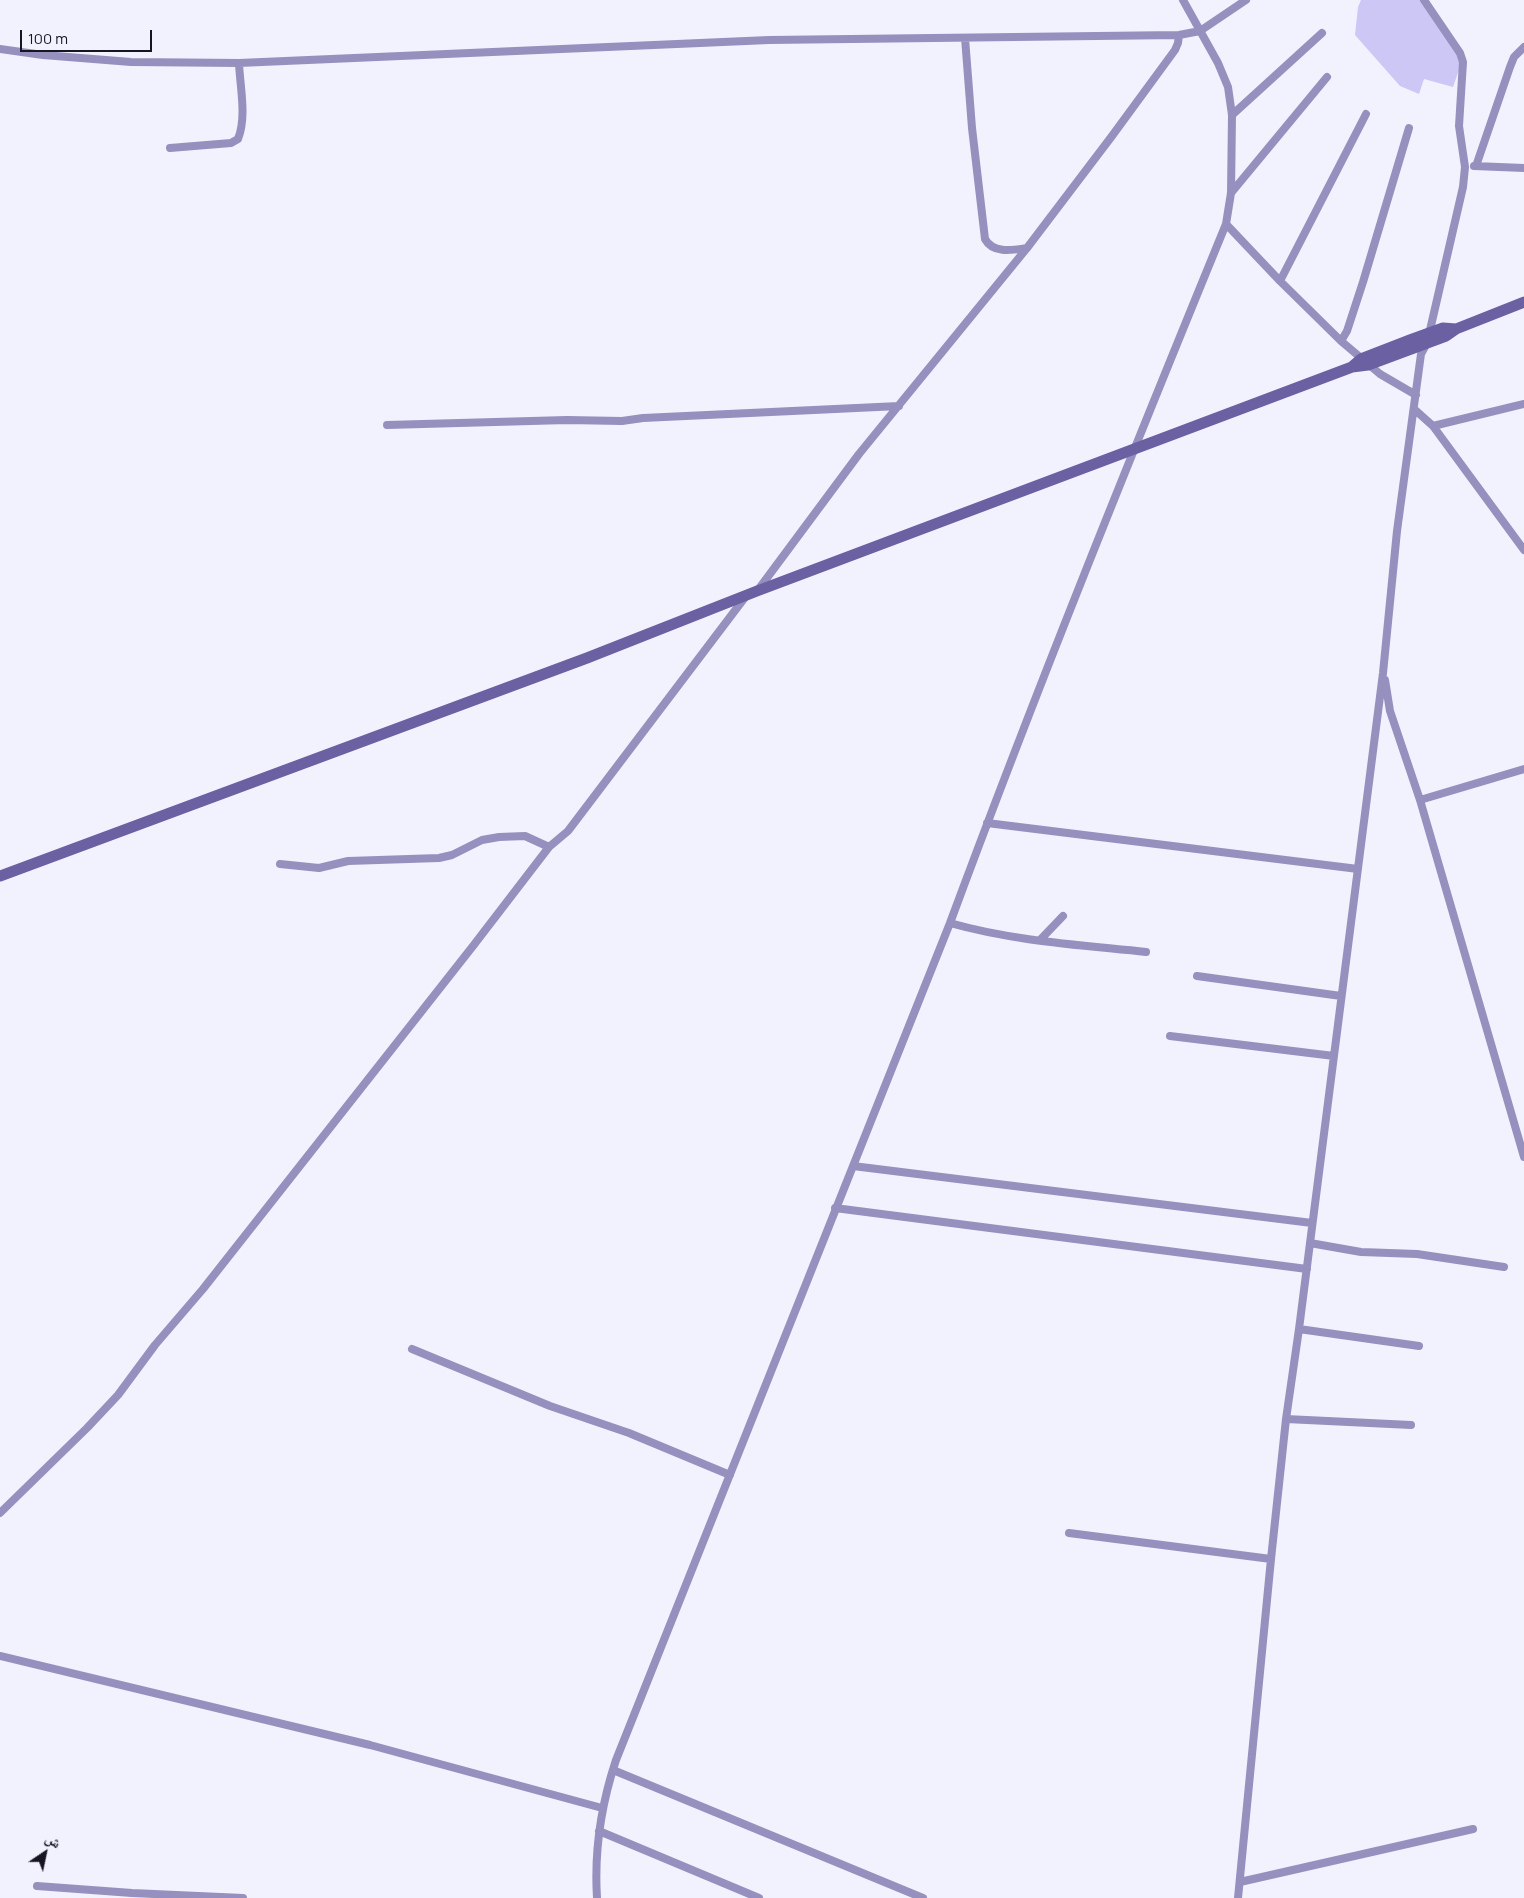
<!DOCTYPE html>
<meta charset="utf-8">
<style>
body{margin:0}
#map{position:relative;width:1524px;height:1898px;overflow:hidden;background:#f2f1fe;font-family:Manrope,"Noto Naskh Arabic",sans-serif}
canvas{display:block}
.north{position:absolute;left:20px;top:1828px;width:50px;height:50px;-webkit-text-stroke:4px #f2f1fe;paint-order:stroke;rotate:34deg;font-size:14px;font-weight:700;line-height:20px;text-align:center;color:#171520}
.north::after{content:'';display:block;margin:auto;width:18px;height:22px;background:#171520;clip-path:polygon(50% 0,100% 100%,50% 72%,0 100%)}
.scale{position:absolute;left:20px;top:30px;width:132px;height:22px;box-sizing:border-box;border:2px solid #171520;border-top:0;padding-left:6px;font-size:15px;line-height:18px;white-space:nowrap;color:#171520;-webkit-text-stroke:4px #f2f1fe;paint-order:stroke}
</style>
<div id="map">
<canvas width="1524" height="1898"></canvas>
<div class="north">ش</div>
<div class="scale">100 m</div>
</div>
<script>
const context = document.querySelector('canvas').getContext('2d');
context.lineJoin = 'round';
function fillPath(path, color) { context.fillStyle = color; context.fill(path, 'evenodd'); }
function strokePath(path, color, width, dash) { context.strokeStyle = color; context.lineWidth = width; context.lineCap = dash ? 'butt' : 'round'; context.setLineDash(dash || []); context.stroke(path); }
const green = new Path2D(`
 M1361,0H1420L1459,57L1460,67L1453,87L1424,79L1419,94L1400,86L1355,35L1358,7Z`);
const minor = new Path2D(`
 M1183,0L1218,63L1228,87L1232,115L1231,193L1226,224L1280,281L1341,341L1380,374L1416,395
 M965,38L972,128L985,239C993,254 1013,250 1027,248
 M0,49L43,55L131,62L239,63L769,40L1179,35L1200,31L1246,0
 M1232,115L1322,33
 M170,148L231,143L238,139C247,117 240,87 239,63
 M1474,166L1524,168
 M1476,166L1510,67L1514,57L1524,47
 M1231,193L1327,77
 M1280,281L1366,114
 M1341,341L1347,331L1363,282L1409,128
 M1414,409L1433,426L1524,550
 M387,425L567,420L622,421L643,418L899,406
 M1433,426L1524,404
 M758,590L859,454L1027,248L1112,136L1175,50L1178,43L1179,35
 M1385,680L1390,711L1420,800L1524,1157
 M1420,800L1524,769
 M987,823L1358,869
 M280,864L319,868L348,861L439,858L452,855L482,840L499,837L525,836L549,847
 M950,923C1013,941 1081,945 1146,952
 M1040,940L1063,916
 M1197,976L1341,996
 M1170,1036L1334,1056
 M853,1166L1312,1223
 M835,1208L1307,1269
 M1310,1243L1361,1252L1417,1254L1504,1267
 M1299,1329L1419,1346
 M412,1349L550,1406L629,1433L730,1475
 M1286,1419L1411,1425
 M0,1513L87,1428L118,1395L155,1345L203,1289L473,946L549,847L568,831L746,596
 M1069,1533L1271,1559
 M0,1656L370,1745L602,1808
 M613,1770L923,1898
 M599,1831L759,1898
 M1240,1882L1473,1829
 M37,1886L132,1893L243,1898
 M597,1898C594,1850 601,1805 616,1760L950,923C1037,688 1131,456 1226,224
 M1238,1898L1271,1559L1286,1419L1299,1329L1383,673L1397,531L1421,354L1427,343L1463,187L1465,167L1459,126L1463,62L1460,53L1424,0`);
const secondary = new Path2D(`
 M1353,366L1361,359L1410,340L1443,328L1456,329
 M0,876L587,658L757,591L1352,367L1368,365L1446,336L1456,329L1524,302`);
fillPath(green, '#cdc7f6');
strokePath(minor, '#9690be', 8);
strokePath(secondary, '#6b60a2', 11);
</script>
